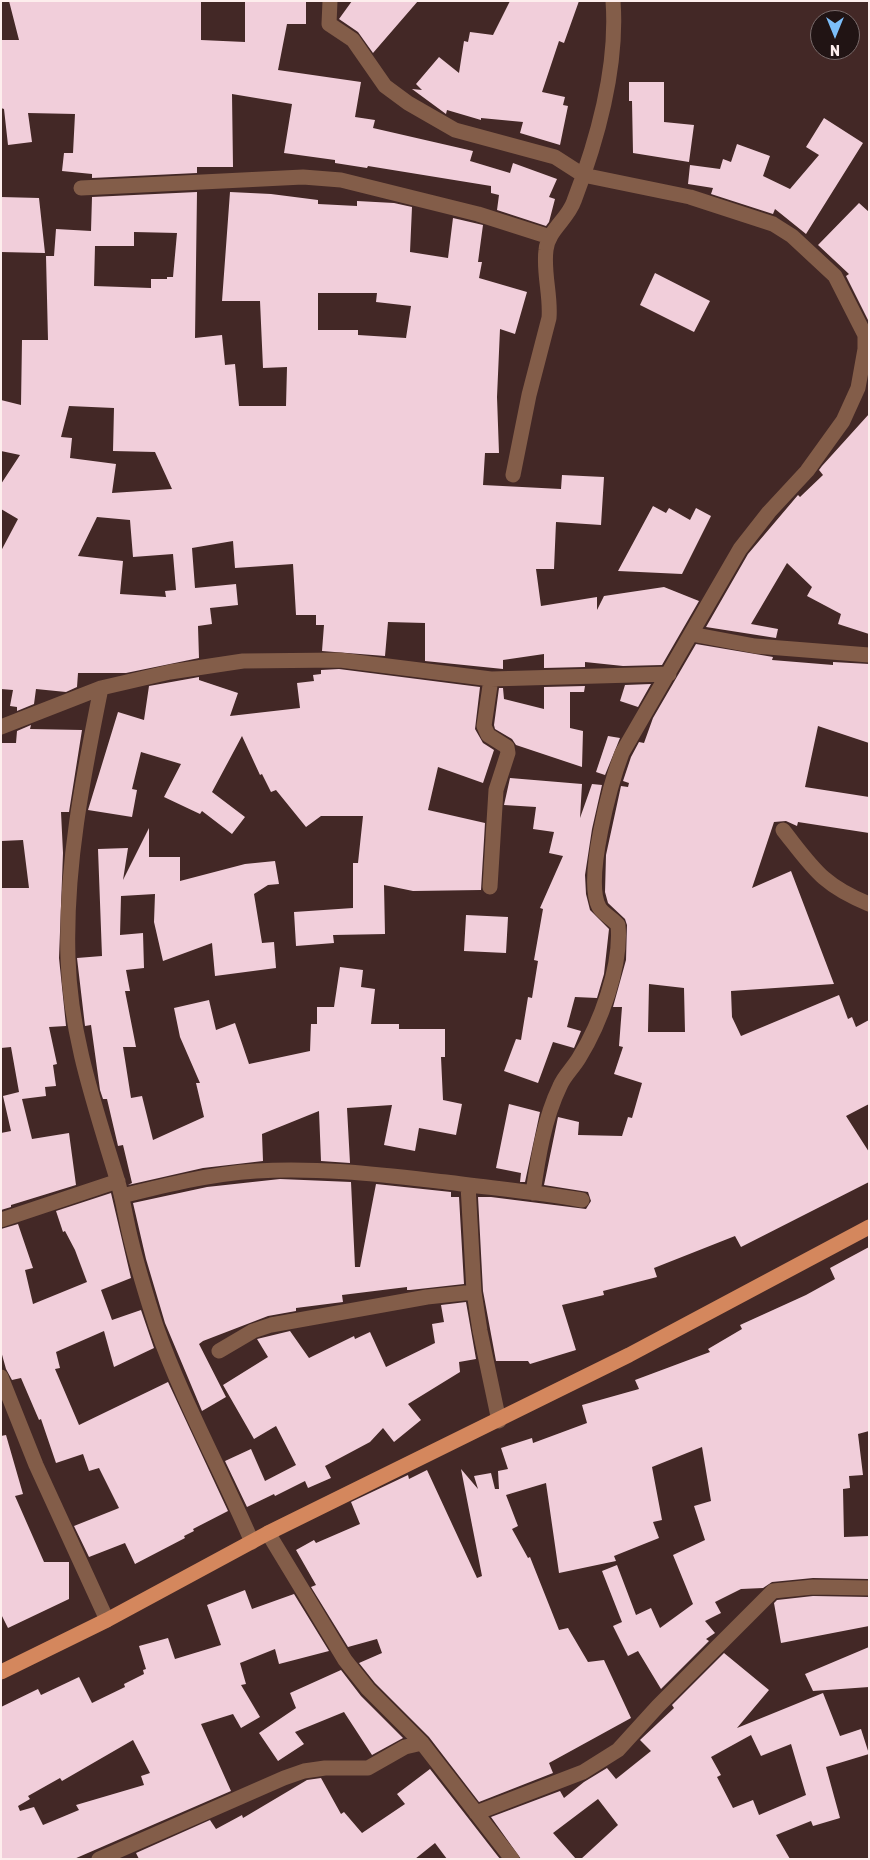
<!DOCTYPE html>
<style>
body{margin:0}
#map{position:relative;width:870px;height:1860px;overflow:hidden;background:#432826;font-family:Rubik,sans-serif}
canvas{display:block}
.frame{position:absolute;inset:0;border:2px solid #fdeeed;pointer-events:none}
.north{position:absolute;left:810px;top:10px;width:50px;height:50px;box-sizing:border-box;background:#211414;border:1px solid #796b6b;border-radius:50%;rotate:180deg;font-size:14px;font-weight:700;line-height:20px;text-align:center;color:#fdeeed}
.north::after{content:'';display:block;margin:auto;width:18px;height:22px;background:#7cbef9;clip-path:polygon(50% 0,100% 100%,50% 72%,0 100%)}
</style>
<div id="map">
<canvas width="870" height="1860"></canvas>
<div class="frame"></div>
<div class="north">N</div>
</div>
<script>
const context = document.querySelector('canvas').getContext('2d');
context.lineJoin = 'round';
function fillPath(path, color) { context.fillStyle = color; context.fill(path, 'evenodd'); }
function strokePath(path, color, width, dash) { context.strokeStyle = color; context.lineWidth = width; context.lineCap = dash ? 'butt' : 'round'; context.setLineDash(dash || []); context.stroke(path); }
const building = new Path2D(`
 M9,1H201V40L245,42V1H306V24H287L278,70L361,82L355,117L375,120L373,128L473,151L470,161L510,173L513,163L557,179L549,197L555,199L549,222L546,226L497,210L499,195L491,193V186L368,166L367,168L335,163V160L284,153L292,104L232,94L233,167H197V173L92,178V174L62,171L64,153H73L75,114L28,113L32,142L8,145L4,109L1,108V40H19Z
 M352,1H418L373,53L358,32L339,19Z
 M510,1H579L564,43L559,41L542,92L565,97L563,105L568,106L560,145L520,133L523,122L481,118V120L447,110L446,114L412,89L422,90L416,84L439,57L459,73L464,41L468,42L470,32L493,35Z
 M629,82H664V122L694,125L689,162L633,153L632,101H629Z
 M824,118L863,143L806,234L775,209L773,214L711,194L713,188L688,184L690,165L720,169L723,159L731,162L737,144L770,156L763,176L790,189L819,155L806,147Z
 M197,192L195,338L222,335L225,365L235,364L239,406H286L287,367L263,368L260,301H222L230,192L271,194L318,200V204L357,206V201L394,203L412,207L410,252L448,258L453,218L483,225L478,262H482L479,278L527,292L515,334L500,329L497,397L499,453H485L483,485L561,489L562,475L604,477L601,525L556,522L554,569H536L541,606L597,597V610L604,596L664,587L699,601L662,665L623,666L585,662V667L544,668V654L503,660V669L425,661V623L388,622L385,656L322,651L324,625H316V615H296L293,564L235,568L233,541L192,548L195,588L236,584L238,605L210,608L212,624L198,626L199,658L126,673H78L77,687L66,692L36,689L34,704L17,711V707L10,706L13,690L1,689V551L18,519L1,509V484L20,455L1,451V400L21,405L22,340H48L46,256H54L56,229L91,231L92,197ZM134,232L177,233L173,277H167V279H151V288L94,286L95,246H134ZM318,293H377L376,302L411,306L406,338L358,335V330H318ZM69,406L114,408L113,451L155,452L172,489L112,493L116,464L70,458L72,438L61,437ZM97,517L130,520L133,557L173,554L176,590L165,591L166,597L120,594L123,561L78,556Z
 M1,197L39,198L45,253L1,252Z
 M859,203L869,212V322L846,276L849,274L818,245Z
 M655,273L710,301L694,332L640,305Z
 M869,414V634L838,624L841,614L807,596L812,587L787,563L751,624L778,629L776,638L706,627L748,554L798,495L800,497L823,475L819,470L822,466Z
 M653,506L666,513L669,508L690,520L696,508L711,516L682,574L618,571Z
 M696,644L773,657L772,660L833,665V662L869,664V743L818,726L805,787L869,797V833L798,822L797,826L786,821L774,822L752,888L791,871L834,984L731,991L732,1017L741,1036L839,995L848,1019L852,1017L856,1027L869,1020V1104L846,1116L869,1152V1182L741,1247L735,1236L654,1268L657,1277L603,1291L604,1295L562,1305L576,1350L530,1364L528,1361H496L483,1291L478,1197H491L586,1209L591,1201L588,1192L544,1185L558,1117L579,1122L578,1135L622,1136L628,1117L632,1118L642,1083L614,1074L623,1047L619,1046L622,1007H613L626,960L627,925L625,919L608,903L605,892L606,855L621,786L628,787L629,783L623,781L631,757L639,742L644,743L653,718ZM649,984L684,988L685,1032H648Z
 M339,669L480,687L475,729L483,743L494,750L483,783L438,767L428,810L485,823L481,890L413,891L384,885L385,934L333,935L334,943L296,946L294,912L353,908V863H358L363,816H321L306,827L276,790L271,792L262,774L260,775L242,736L212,792L245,817L232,834L202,811L200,814L164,797L181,764L141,752L132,789L137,790L132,817L88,810L118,712L144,720L149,686L199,677V680L238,693L230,716L300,708L297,683L314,681L313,675L321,674V670Z
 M651,684L638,707L620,701L625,685Z
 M585,686L584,692H570V728L583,731L582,767L516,745L512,739L495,729L494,725L499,688H503L504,699L544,709V687Z
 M31,725L30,729L82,730L69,812H61L63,853L59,958L66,1026L49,1027L57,1064L53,1065L56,1086L45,1087L46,1096L22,1099L32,1139L69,1133L76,1185L11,1205V1207L1,1210V1133L11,1131L3,1096L19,1092L11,1047L1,1048V888H29L23,840L1,841V743H16L17,731Z
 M608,736L620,738L605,775L596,772Z
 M510,778L582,784L580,818L592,784L602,785L592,829L585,875L586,894L590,910L609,929L604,974L597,998L575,997L567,1027L581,1031L574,1048L553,1042L538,1083L504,1071L516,1039L521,1040L528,997L532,998L538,961L534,960L543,909L540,908L563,856L549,853L554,832L533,829L536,807L504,805Z
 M149,828V857H180V881L245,864L275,861L279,884L268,885L254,894L262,943L274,942L276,968L215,976L212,943L163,961L154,922L155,894L121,896L120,935L143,933L144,968L126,970L130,991H125L136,1047H123L131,1098L142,1096L153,1140L204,1117L196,1083H200L180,1037L174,1008L209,1000L216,1030L235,1023L249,1064L310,1051L311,1024H317V1007H334L340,967L363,970L361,987L375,989L371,1024H399V1029H445V1057H441L443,1100L462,1104L456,1135L419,1128L415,1151L384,1145L392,1105L347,1108L350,1163L321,1161L319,1111L262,1134L263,1161L203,1168L128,1185L132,1183L123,1145L118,1146L107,1099H103L100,1090L91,1025L85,1026L77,958L102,956L98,849L128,848L123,880Z
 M466,915L508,917L506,953L464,951Z
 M509,1104L540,1112L525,1182H520L521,1173L496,1168Z
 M280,1179L351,1182L355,1267H360L376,1184L451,1192V1197H459L464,1284L410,1290H407V1287L342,1295L343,1302L296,1308V1311L268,1316L203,1341L199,1344L226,1397L202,1411L165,1323L146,1259L133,1203L207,1187Z
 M111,1193L131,1278L101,1290L112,1320L141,1310L154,1348L114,1367L104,1331L56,1352L60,1368L55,1369L79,1425L168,1382L228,1511L193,1529L194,1531L184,1536L185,1538L135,1564L125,1543L89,1557L74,1526L119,1508L99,1468L89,1471L83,1454L56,1463L41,1419L39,1420L21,1378L12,1380L6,1369L1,1351V1229L18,1224L33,1268L25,1270L33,1304L87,1282L75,1250L65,1231L63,1232L56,1211Z
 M869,1247V1431L858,1434L863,1475L849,1476L850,1488L843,1489L844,1537L869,1536V1579L813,1578L772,1582L763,1588L741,1589L715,1602L721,1613L705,1621L715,1633L706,1639L709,1641L661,1689L638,1651L628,1656L613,1626L622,1622L602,1571L617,1565L636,1615L651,1608L660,1628L693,1604L673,1555L705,1540L694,1506L711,1501L702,1447L652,1467L662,1520L653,1522L659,1538L614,1556L616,1561L559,1573L546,1483L506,1495L518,1526L512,1529L528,1558L530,1557L559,1630L568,1628L588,1662L604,1660L631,1718L549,1763L553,1773L479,1802L429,1737L375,1683L359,1663L382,1653L377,1639L348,1647L311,1587L316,1585L296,1550L314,1540L316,1543L360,1524L351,1502L408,1475L409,1479L427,1470L477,1578L482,1576L461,1469L478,1489L474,1476L491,1473L495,1489H499L498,1471L508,1469L501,1448L532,1438L533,1443L587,1423L582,1405L639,1389L635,1380L710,1352L708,1349L742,1329L740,1325L806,1295L835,1279L830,1268Z
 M466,1302L476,1359L459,1362L460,1372L408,1404L421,1420L394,1442L383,1428L370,1442L325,1466L331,1478L308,1488L305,1481L275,1496L274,1494L247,1507L225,1461L251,1449L265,1481L296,1465L276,1426L254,1439L223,1385L268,1357L257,1339L290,1331L309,1358L354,1336L355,1339L370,1332L386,1367L435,1343L432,1324L444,1322L441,1305Z
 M6,1435L23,1494L15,1496L44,1562H69V1599L8,1628L1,1614V1436Z
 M245,1590L252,1609L294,1594L329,1651L279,1664L275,1649L240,1663L246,1684L241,1685L260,1717L241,1728L233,1714L201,1724L231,1791L74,1859H1V1707L38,1689L41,1695L79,1677L92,1703L125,1687L124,1684L144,1674L143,1670L146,1669L139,1646L168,1638L175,1659L221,1645L207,1605ZM133,1740L150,1773L141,1776L144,1785L76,1805L79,1810L43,1825L34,1807L20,1811L18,1806L30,1799L28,1796L60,1778L62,1781Z
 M813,1596L869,1597V1626L781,1643L774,1603L777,1600Z
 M869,1647V1687L813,1691L805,1674Z
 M724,1653L769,1690L737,1728L823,1693L840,1736L861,1729L869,1754L826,1767L840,1818L813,1826L811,1821L776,1835L790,1859H581L618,1825L598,1799L553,1833L576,1859H521L491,1817L560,1791L564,1798L584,1782L607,1768L616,1779L651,1751L640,1740L674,1708L672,1705ZM751,1735L761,1756L791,1744L806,1795L759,1815L753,1800L733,1808L717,1777L721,1775L711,1757Z
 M341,1670L361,1696L403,1738L372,1755L344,1712L295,1732L304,1744L278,1761L259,1733L296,1708L290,1693Z
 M430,1769L500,1859H447L435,1843L415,1859H139L136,1853L210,1820L216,1829L242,1815L243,1818L307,1780L321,1778L341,1814L344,1812L362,1833L405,1804L397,1794Z`);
const minor = new Path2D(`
 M330,1L329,24L353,40L385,86L408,103L455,130L555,157L583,175L690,197L773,224L792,236L835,276L865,335V349L858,388L843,421L807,471L769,512L740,549L622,753C611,782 584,879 599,907C602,913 613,919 618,925C622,966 600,1024 579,1058C573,1068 564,1076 560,1086C544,1119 538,1158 533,1193
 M81,188L303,177L341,180L478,214L550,237
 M513,475L529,395L549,318C551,296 543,272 546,250C548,230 568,219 574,201C597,141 618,67 613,1
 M691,634L755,646L869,655
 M101,688C83,777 65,867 68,958C70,1035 95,1106 117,1179C123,1199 126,1220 131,1240C138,1269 147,1298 156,1326C182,1400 221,1470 252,1542
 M1,727L101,688L170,672L243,661L340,660L491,679L669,674
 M783,830C813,868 822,885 869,904
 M490,887L496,790L508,753L507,747L488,735L484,726L491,679
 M468,1185L474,1292L480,1331L499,1421
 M122,1196C166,1185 210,1174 256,1171C320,1167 383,1175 446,1182C491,1188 537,1192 582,1200
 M1,1220L118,1181
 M219,1351L253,1331L271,1325L427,1297L474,1292
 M1,1377L36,1465L107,1620
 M268,1533L345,1660L368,1689L422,1743L512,1859
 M476,1813L583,1772L618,1750L658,1706L773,1591L813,1587L869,1588
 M99,1859L284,1778L304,1771L325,1768H368L405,1747L422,1743`);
const major = new Path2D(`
 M1,1672L107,1620L268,1533L629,1355L869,1227`);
fillPath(building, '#f1ceda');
strokePath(minor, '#835d49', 15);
strokePath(major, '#d4875d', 15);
</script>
